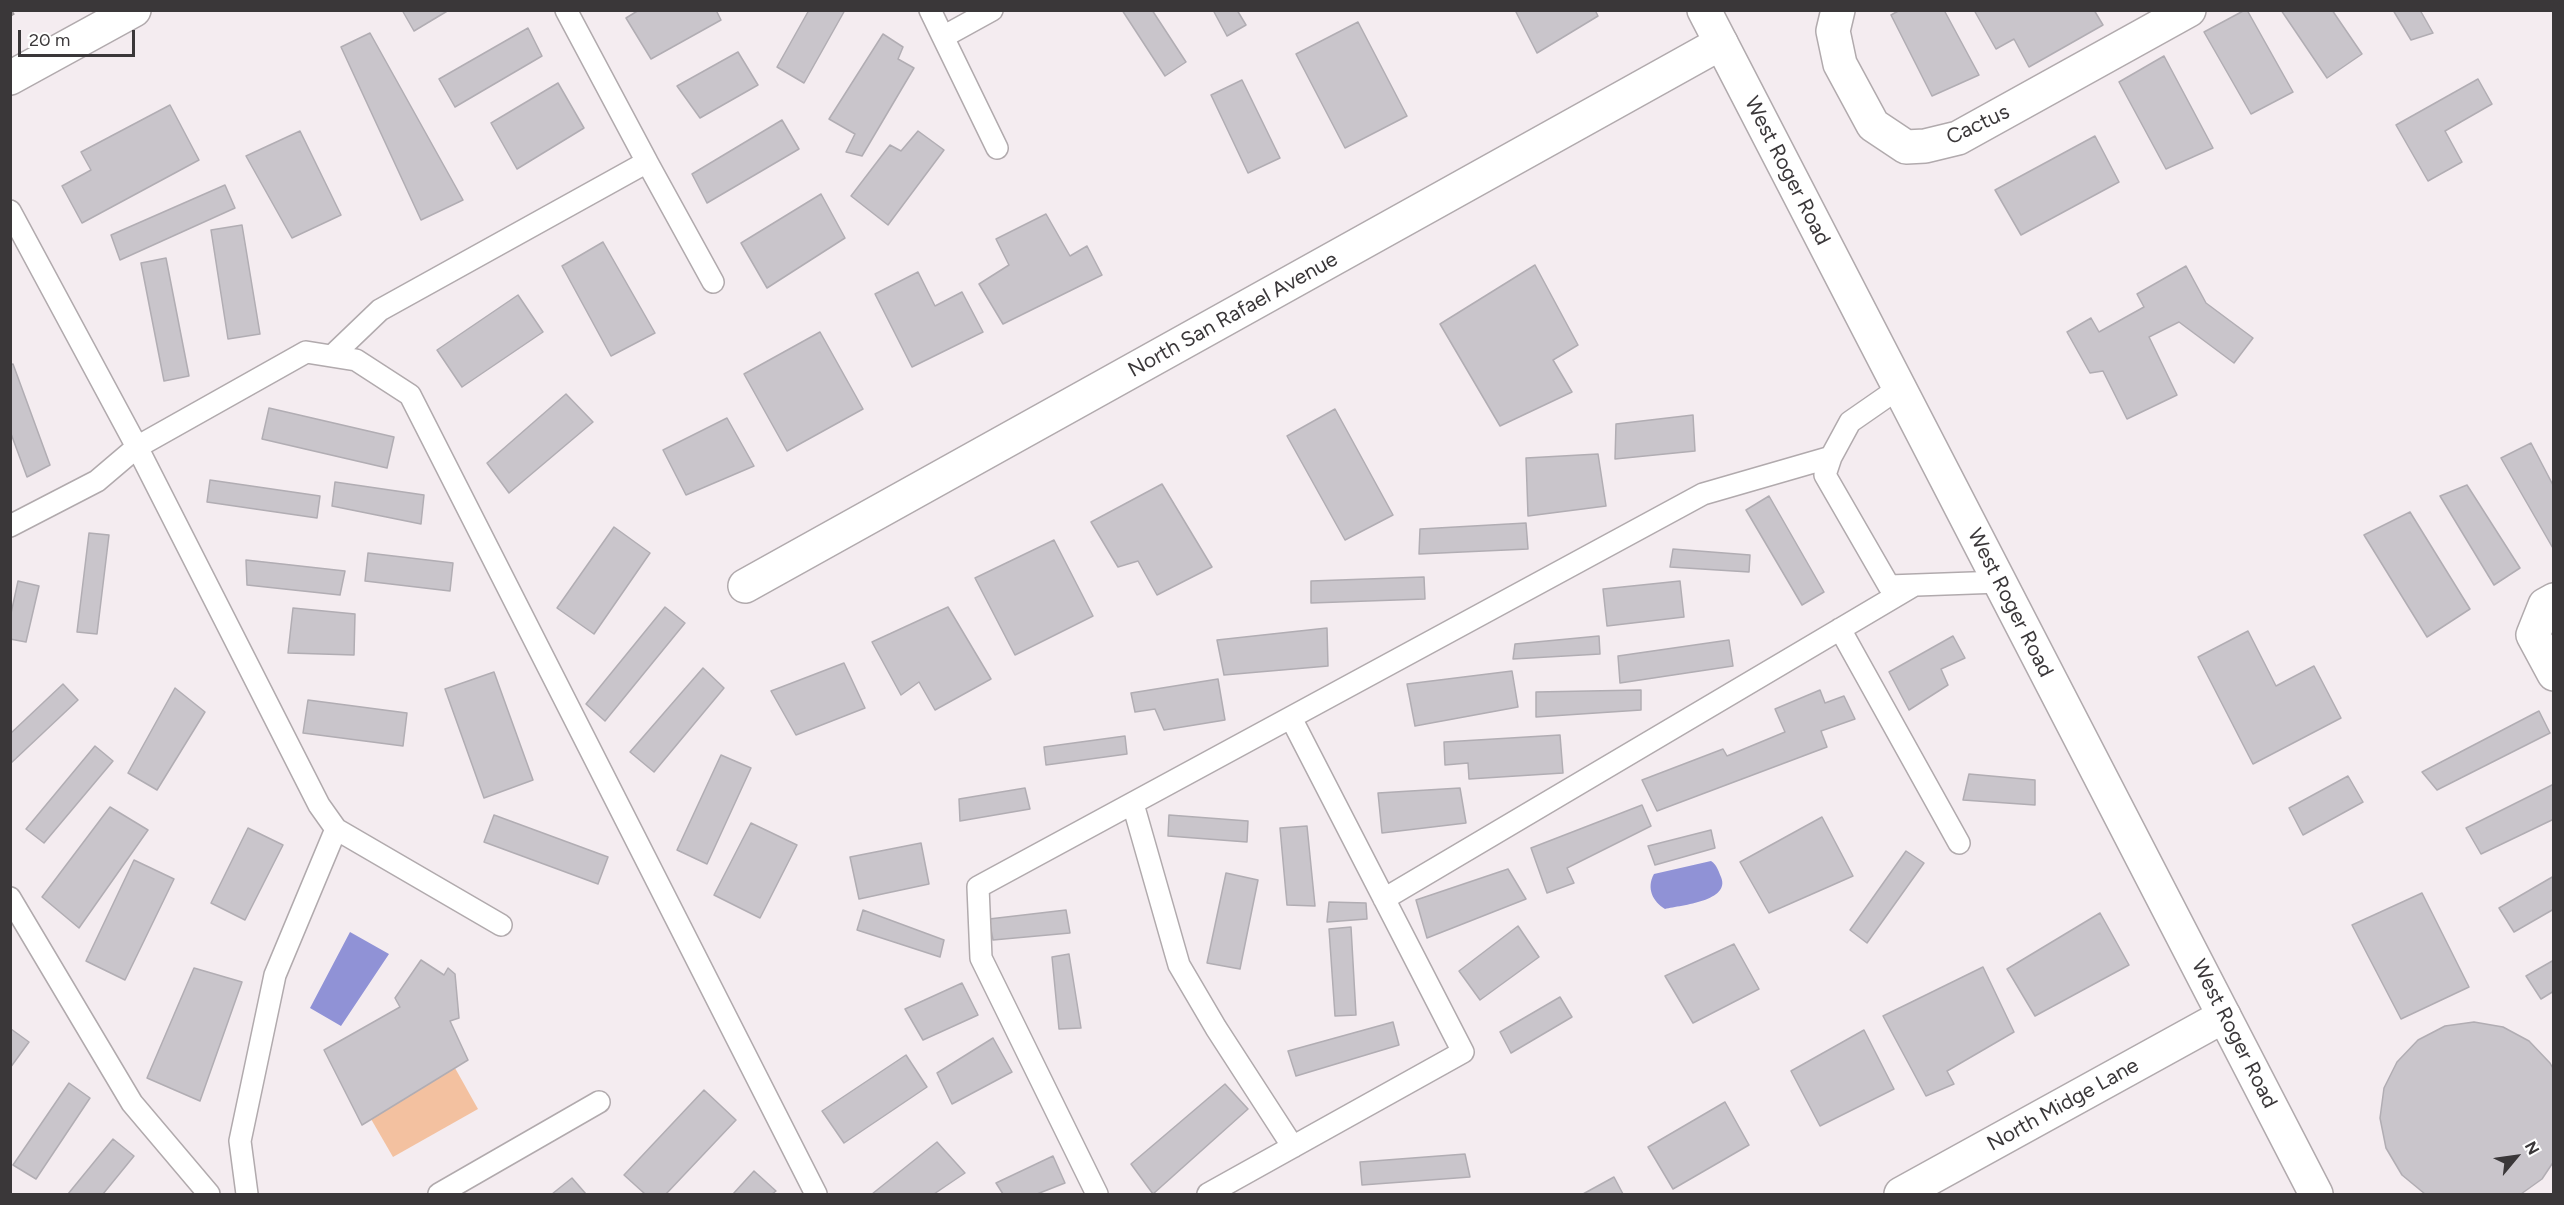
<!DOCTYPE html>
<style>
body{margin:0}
#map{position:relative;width:2564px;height:1205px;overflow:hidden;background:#f4ecf0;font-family:Figtree,sans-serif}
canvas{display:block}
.frame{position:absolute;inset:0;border:12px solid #3a3739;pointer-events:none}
.north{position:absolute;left:2486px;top:1127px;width:60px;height:60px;-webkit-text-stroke:4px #fff;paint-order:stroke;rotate:61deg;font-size:16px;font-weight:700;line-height:24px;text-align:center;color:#3a3739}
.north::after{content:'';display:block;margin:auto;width:21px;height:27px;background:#3a3739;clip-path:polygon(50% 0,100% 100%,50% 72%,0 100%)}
.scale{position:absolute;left:18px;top:30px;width:117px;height:27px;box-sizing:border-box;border:3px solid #3a3739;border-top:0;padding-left:8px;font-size:18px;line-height:21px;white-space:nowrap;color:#3a3739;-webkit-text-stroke:4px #fff;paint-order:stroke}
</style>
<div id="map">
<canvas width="2564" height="1205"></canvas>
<div class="frame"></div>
<div class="north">N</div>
<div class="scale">20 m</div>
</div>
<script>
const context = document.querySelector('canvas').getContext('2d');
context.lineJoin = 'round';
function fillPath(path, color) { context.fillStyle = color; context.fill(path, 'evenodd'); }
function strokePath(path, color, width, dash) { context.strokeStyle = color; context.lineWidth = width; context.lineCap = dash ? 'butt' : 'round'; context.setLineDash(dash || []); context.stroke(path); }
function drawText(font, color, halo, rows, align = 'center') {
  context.font = font + ' Figtree,sans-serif'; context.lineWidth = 4.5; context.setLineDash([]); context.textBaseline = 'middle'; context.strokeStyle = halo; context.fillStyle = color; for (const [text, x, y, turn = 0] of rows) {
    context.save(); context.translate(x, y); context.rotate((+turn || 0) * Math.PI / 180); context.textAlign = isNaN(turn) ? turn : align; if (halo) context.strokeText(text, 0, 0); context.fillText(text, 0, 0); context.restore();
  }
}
const green = new Path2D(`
 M455,1068L478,1109L393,1157L371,1119Z`);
const water = new Path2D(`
 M1711,861C1717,865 1718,870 1721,877C1731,901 1682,905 1665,909C1653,902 1646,888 1654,874Z
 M350,932L389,954L341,1026L310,1008Z`);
const building = new Path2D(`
 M402,10H449L414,31Z
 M639,10H716L721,20L651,59L626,18Z
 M809,10H845L804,83L777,67Z
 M1122,10H1152L1186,62L1165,76Z
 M1213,10H1237L1246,25L1227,36Z
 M1515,10H1595L1598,16L1537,53Z
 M1900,10H1944L1979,75L1932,96L1891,15Z
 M1974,10H2094L2103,25L2029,67L2014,39L1996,49Z
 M2245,10H2247L2293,92L2251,114L2204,32Z
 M2281,10H2332L2362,54L2327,78Z
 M2393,10H2420L2433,33L2411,40Z
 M1358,22L1407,116L1345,148L1296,54Z
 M528,28L542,56L455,107L439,79Z
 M370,33L463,200L421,220L341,47Z
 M883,34L903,47L898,59L914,68L862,156L846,152L855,134L829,119Z
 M738,52L758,85L700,118L677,86Z
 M2164,56L2213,148L2166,169L2119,82Z
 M2478,79L2492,104L2445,131L2462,162L2428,181L2396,125Z
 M1242,80L1280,158L1248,173L1211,95Z
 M558,83L584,128L517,169L491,123Z
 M170,105L199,160L82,223L62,186L91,170L81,152Z
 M782,120L799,149L707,203L692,174Z
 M300,131L341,215L292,238L246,156Z
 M918,131L944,150L888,225L851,196L890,145L901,151Z
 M2095,136L2119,182L2021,235L1995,190Z
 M225,185L235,208L120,260L111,235Z
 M821,194L845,238L767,288L741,243Z
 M1046,214L1070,256L1087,246L1102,275L1003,324L979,284L1009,265L996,239Z
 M242,225L260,334L228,339L211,230Z
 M603,242L655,333L611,356L562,266Z
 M166,258L189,376L164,381L141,263Z
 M1535,265L1578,345L1553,360L1572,392L1500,426L1440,324Z
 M2186,266L2206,303L2253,338L2234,363L2179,322L2149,337L2177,395L2127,419L2103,371L2090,373L2067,332L2091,318L2099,332L2144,307L2137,294Z
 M918,272L935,306L962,292L983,332L912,367L875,294Z
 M518,295L543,332L462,387L437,350Z
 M820,332L863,409L787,451L744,374Z
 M13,364L50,465L27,477L10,431V365Z
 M566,394L593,422L509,493L487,463Z
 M269,408L394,437L387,468L262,439Z
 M1335,409L1393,515L1345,540L1287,436Z
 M1693,415L1695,451L1615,459L1616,424Z
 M727,418L754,466L686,495L663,450Z
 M2531,443L2554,487V550L2501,458Z
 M1598,454L1606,506L1528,516L1526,458Z
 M210,480L320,496L317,518L207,502Z
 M335,482L424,495L421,524L332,506Z
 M1162,484L1212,567L1157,595L1138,561L1118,567L1091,522Z
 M2467,485L2520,568L2494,585L2440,496Z
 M1769,496L1824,592L1802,605L1746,510Z
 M2410,512L2470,609L2427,637L2364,535Z
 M1526,523L1528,549L1419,554L1420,529Z
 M614,527L650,553L594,634L557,608Z
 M89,533L109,535L97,634L77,632Z
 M1054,540L1093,616L1015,655L975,578Z
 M1673,549L1750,555L1749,572L1670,567Z
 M368,553L453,563L450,591L365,581Z
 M246,560L345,571L340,595L247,585Z
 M1424,577L1425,599L1311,603V581Z
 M18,581L39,586L26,642L10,639V618Z
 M1680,581L1684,617L1607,626L1603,589Z
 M665,607L685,623L605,721L586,704Z
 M948,607L991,679L935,710L919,682L901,695L872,642Z
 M293,608L355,614L354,655L288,653Z
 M1327,628L1328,666L1224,675L1217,640Z
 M2248,631L2276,686L2314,666L2341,718L2253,764L2198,657Z
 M1599,636L1600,654L1513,659L1515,644Z
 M1953,636L1965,658L1941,669L1948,685L1909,710L1889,672Z
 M1729,640L1733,666L1620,683L1618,656Z
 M844,663L865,708L796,735L771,691Z
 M703,668L724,688L654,772L630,752Z
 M1512,671L1518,707L1415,726L1407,684Z
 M494,672L533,780L484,798L445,689Z
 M1218,679L1225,720L1164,730L1155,709L1135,712L1131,693Z
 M63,684L78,700L10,764V734Z
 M175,688L205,712L157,790L128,773Z
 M1641,690V710L1536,717V692Z
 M1820,690L1825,703L1844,696L1855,719L1821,731L1827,747L1657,811L1642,780L1723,749L1727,756L1785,732L1775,709Z
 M308,700L407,713L403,746L303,733Z
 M2539,711L2550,733L2437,790L2422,772Z
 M1560,735L1563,773L1469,779L1468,763L1445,765L1444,742Z
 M1125,736L1127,754L1046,765L1044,747Z
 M95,746L113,761L44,843L26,829Z
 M721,755L751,768L707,864L677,850Z
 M1969,774L2035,780V805L1963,800Z
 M2348,776L2363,802L2303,835L2289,808Z
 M2554,784V819L2481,854L2466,828Z
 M1025,788L1030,809L960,821L959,799Z
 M1460,788L1466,823L1382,833L1378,793Z
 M1642,805L1651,826L1567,868L1574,883L1547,893L1531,848Z
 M110,807L148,830L79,928L42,897Z
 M494,815L608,857L598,884L484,842Z
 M1169,815L1248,821L1247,842L1168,836Z
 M1822,817L1853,876L1769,913L1740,862Z
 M751,823L797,845L760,918L714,895Z
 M1307,826L1315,906L1287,905L1280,828Z
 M248,828L283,845L245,920L211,903Z
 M1711,830L1715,848L1655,865L1648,846Z
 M921,843L929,884L859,899L850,857Z
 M1906,851L1924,863L1867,943L1850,930Z
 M134,860L174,879L125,980L86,961Z
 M1508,869L1526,899L1427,938L1416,900Z
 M1226,873L1258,880L1240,969L1207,963Z
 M2554,876V909L2514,932L2499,908Z
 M2422,893L2469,987L2401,1019L2352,925Z
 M1329,902L1366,903L1367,919L1327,922Z
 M863,910L944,940L940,957L857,930Z
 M1066,910L1070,933L993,940L989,919Z
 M2100,913L2129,965L2035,1016L2007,969Z
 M1518,926L1539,957L1480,1000L1459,971Z
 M1351,927L1356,1015L1335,1016L1329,929Z
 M1734,944L1759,989L1693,1023L1665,976Z
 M1069,954L1081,1028L1059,1029L1052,957Z
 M421,960L444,975L448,968L455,974L459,1018L450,1021L468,1060L362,1125L324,1050L400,1007L395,998Z
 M2554,960V991L2541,999L2526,976Z
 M1983,967L2014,1032L1947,1071L1954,1084L1926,1096L1883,1016Z
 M194,968L242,982L200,1101L147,1078Z
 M962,983L978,1015L923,1040L905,1009Z
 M1560,997L1572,1017L1511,1053L1500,1032Z
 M1393,1022L1399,1045L1296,1076L1288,1051Z
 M2474,1022L2503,1027L2529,1041L2550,1063L2554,1070V1161L2542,1179L2521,1194H2425L2402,1175L2386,1148L2380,1118L2384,1088L2397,1062L2418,1040L2445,1026Z
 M11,1029L29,1042L10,1068V1029Z
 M1864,1030L1894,1089L1820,1126L1791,1071Z
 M993,1038L1012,1072L952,1104L937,1073Z
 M906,1055L927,1087L844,1143L822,1111Z
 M69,1083L90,1098L36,1179L13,1165Z
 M1225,1084L1248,1109L1153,1194L1131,1164Z
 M704,1090L736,1120L666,1194H645L624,1175Z
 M1725,1102L1749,1145L1673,1189L1648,1147Z
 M113,1139L134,1156L103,1194H68Z
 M937,1142L965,1173L934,1194H872Z
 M1465,1154L1470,1177L1362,1185L1360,1162Z
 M1053,1156L1065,1183L1037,1194H1003L996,1183Z
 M754,1171L776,1191L772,1194H733Z
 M1614,1177L1623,1194H1583Z
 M572,1178L586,1194H552Z`);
const path = new Path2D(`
 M10,15L18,10`);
const service = new Path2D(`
 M930,10L943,37L992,10
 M943,37L997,148
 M647,162L713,282
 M10,211L137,447L319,805L336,829L275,975L240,1141L247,1194
 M332,356L380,310L647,162L566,10
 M1899,388L1850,422L1831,457L1825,475L1889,586L2000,582
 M10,526L97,481L137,447L306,352L356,360L410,395L816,1194
 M1840,629L1959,843
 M1133,804L1179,965L1216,1028L1293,1147
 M336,829L501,925
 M10,898L132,1103L209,1194
 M1384,899L1913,586
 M439,1194L599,1102
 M1097,1194L981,958L978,887L1703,494L1831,457
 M1208,1194L1463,1052L1291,718`);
const minor = new Path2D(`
 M1838,10L1833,31L1840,64L1873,125L1906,147L1925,146L1958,138L2189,10
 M745,586L1721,43
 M2554,600L2545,605L2533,635L2554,674
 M1901,1194L2224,1016`);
const tertiary = new Path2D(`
 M1704,10L2316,1194
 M10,78L134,10`);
const streetNames = [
 ["Cactus",1978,125,-25],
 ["West Roger Road",1787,171,63],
 ["North San Rafael Avenue",1233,315,-29],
 ["West Roger Road",2010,603,63],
 ["West Roger Road",2234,1034,63],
 ["North Midge Lane",2063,1105,-29]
];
fillPath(green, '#f3c1a0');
fillPath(water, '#9092d6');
fillPath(building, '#c9c5cb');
strokePath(building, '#b1adb3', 1.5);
strokePath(service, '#b1aaad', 24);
strokePath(minor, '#b1aaad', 36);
strokePath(tertiary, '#b1aaad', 36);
strokePath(path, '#9f999c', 4, [4.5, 4.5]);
strokePath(service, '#fff', 21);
strokePath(minor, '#fff', 33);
strokePath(tertiary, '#fff', 33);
drawText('21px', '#3a3739', '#fff', streetNames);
</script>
